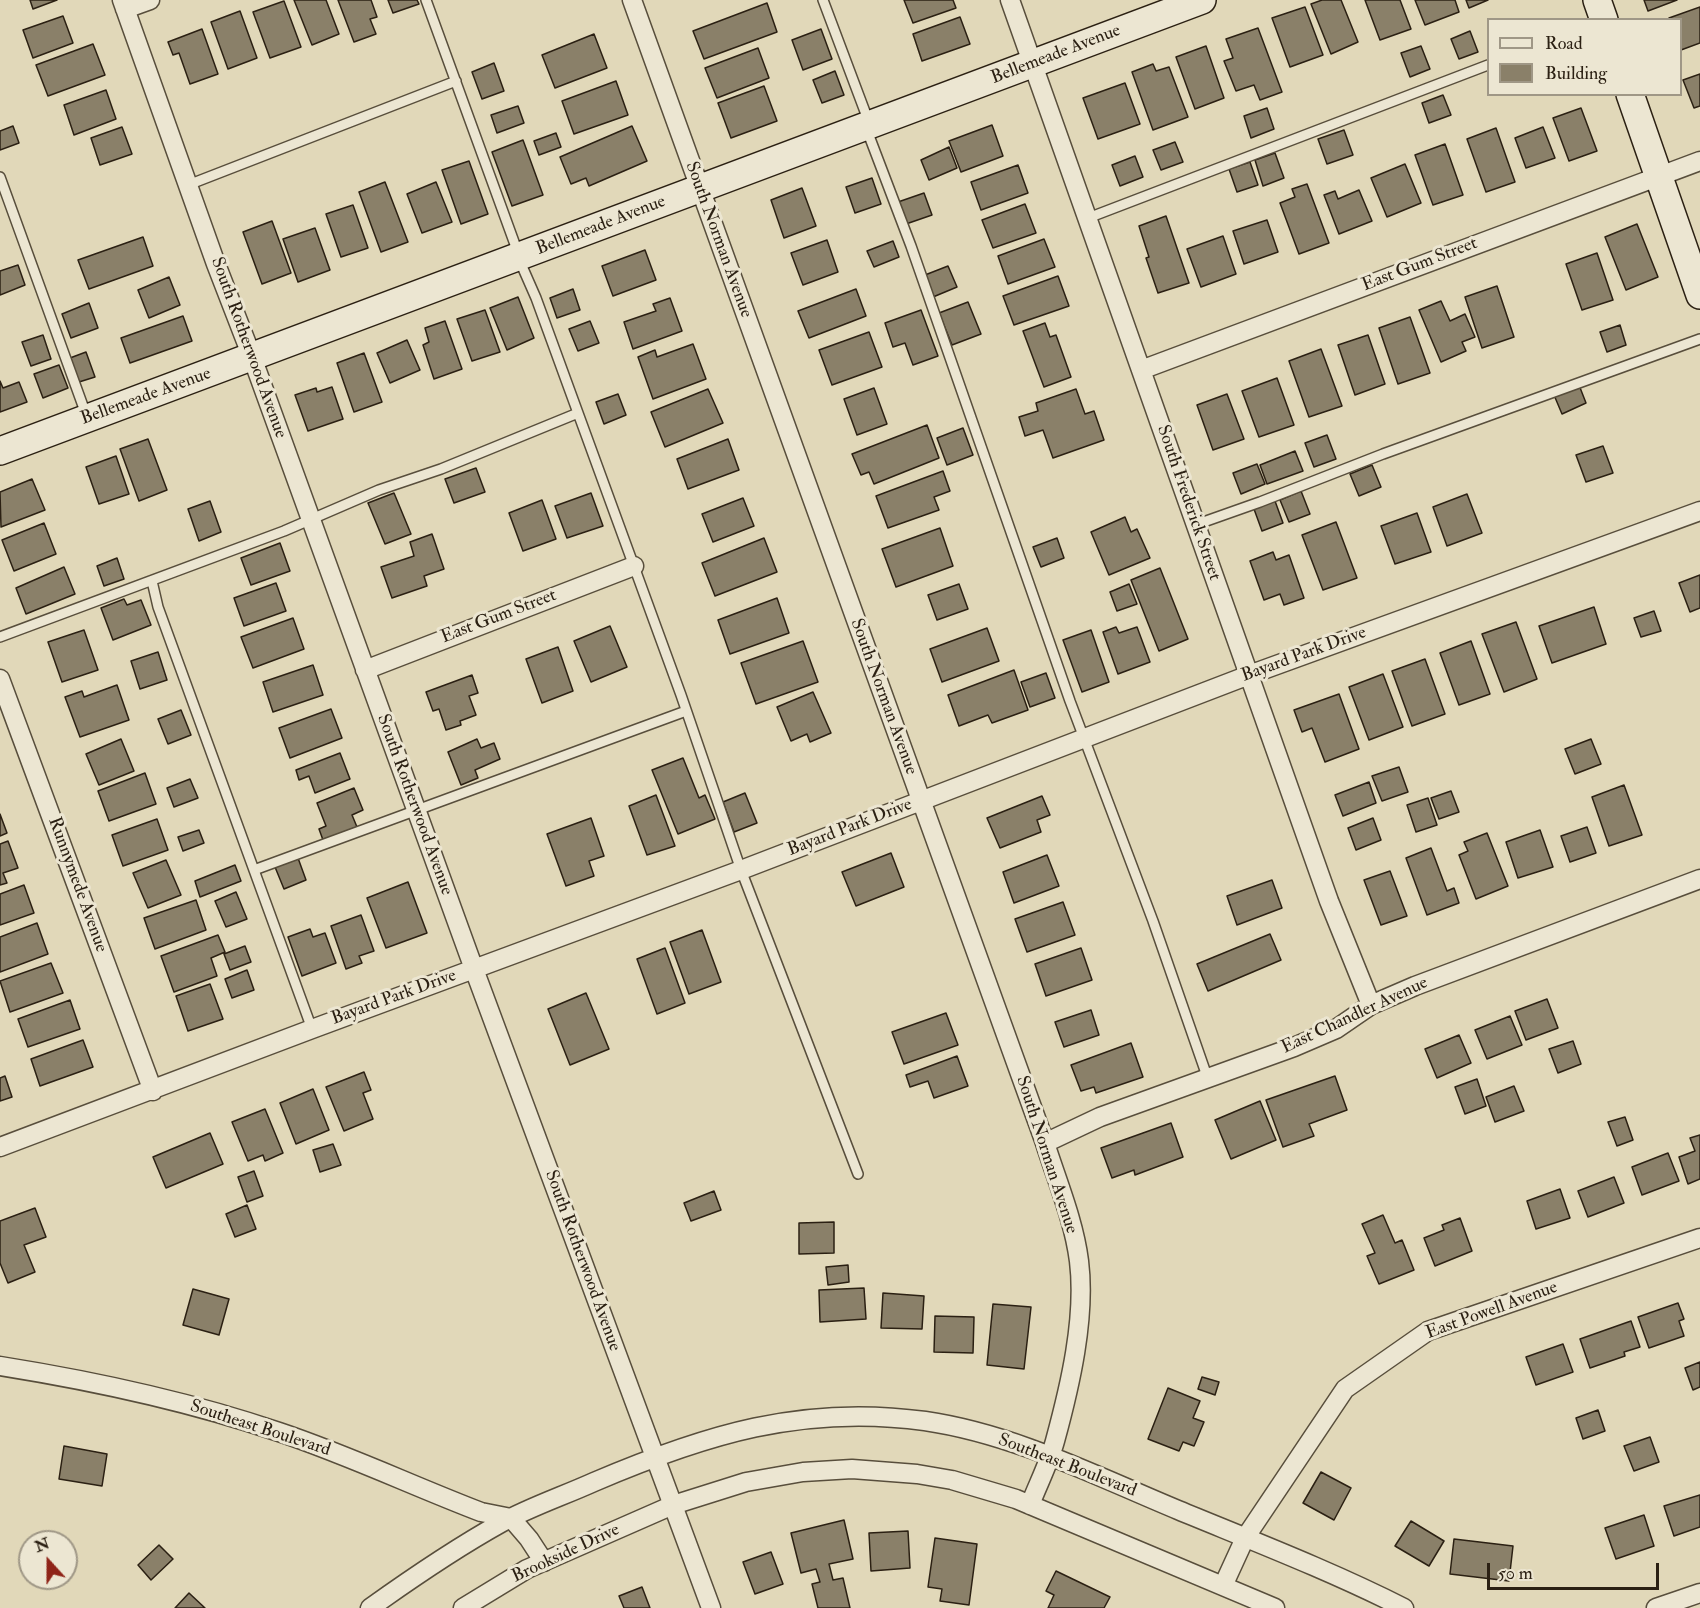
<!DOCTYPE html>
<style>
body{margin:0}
#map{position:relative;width:1700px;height:1608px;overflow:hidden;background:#e1d8b9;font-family:"IM FELL Double Pica",serif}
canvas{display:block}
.legend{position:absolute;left:1487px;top:18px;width:195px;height:78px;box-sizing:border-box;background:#ece6d2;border:2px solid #9f9786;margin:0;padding:8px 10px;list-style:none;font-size:18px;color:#2b2013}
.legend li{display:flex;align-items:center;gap:12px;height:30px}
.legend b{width:30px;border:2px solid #9f9786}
.north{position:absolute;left:18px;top:1530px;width:60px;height:60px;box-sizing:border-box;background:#ece6d2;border:2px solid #9f9786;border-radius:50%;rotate:339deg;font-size:16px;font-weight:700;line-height:24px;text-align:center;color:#2b2013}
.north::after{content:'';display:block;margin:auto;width:21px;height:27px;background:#8f2418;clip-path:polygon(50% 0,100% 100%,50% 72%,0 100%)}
.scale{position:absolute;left:1487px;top:1563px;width:172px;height:27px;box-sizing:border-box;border:3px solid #2b2013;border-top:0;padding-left:8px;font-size:18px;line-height:21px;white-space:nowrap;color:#2b2013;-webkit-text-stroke:4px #ece6d2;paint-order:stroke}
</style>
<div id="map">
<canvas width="1700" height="1608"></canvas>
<ul class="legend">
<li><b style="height:8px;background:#ece6d2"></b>Road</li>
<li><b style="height:16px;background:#8a8069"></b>Building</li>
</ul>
<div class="north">N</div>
<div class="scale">50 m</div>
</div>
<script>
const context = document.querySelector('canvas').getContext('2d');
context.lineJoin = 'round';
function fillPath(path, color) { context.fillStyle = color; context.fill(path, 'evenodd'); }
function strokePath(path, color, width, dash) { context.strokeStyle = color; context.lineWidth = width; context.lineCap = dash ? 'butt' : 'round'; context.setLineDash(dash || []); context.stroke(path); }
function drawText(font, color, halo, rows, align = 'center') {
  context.font = font + ' "IM FELL Double Pica",serif'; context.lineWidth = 6; context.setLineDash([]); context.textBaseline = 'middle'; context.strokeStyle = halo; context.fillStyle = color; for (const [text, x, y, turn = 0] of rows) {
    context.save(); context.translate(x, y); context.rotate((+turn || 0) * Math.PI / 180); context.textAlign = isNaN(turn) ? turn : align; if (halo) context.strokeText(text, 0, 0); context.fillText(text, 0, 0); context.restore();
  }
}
const building = new Path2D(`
 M30,0H57L33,9Z
 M294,0H326L339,34L312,45Z
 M338,0H371L377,17L370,19L376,34L354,42Z
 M388,0H417L419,4L393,13Z
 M904,0H953L956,8L913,23Z
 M1322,0H1341L1358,42L1331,54L1311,4Z
 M1365,0H1400L1411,29L1380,40Z
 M1415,0H1455L1459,12L1425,25Z
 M1466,0H1488L1469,8Z
 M1644,0H1677L1648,11Z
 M284,1L301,47L270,58L253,12Z
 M767,3L777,32L704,59L693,31Z
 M1305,7L1323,55L1290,67L1272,18Z
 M1700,7V43L1681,50L1680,20L1669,18Z
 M240,11L257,58L228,69L211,22Z
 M63,16L73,43L33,58L23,30Z
 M960,17L970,44L922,61L913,34Z
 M1258,28L1282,92L1260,100L1254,85L1236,91L1224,61L1233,58L1226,39Z
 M202,29L218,74L190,84L179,53L173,55L168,42Z
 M821,29L832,59L803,70L792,40Z
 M1470,31L1478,52L1459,59L1451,39Z
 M594,34L607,68L555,88L542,55Z
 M93,44L105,75L48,96L36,65Z
 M1206,46L1224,98L1195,109L1176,57Z
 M1421,46L1430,69L1410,77L1401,53Z
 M758,48L769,78L717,98L705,68Z
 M494,63L504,91L482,99L472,72Z
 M1153,64L1156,71L1169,67L1188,117L1153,130L1132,72Z
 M835,71L844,95L822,103L813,80Z
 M1700,74V106L1694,108L1683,80Z
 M616,81L628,115L574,134L562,101Z
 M1125,83L1140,124L1098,139L1083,98Z
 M764,86L777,121L731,138L718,103Z
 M106,90L116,119L74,135L64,105Z
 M1443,95L1451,115L1429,123L1422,103Z
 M518,106L524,123L497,133L491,115Z
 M1267,108L1274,129L1251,138L1244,116Z
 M1581,108L1597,151L1569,161L1553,118Z
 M992,125L1003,156L961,172L949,141Z
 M13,126L19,143L0,150V131Z
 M632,126L647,161L589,186L586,178L571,184L560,157Z
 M122,127L132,154L100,165L91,138Z
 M1543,127L1555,158L1526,168L1515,138Z
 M1496,128L1515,182L1486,192L1467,139Z
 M1344,130L1353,155L1327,164L1318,139Z
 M556,133L561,147L539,155L534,141Z
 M523,140L543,195L512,206L492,152Z
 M1175,142L1183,162L1161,170L1153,150Z
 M1445,144L1463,195L1433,205L1415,155Z
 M949,147L957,168L929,180L921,160Z
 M1275,153L1284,178L1263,186L1255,160Z
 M1135,156L1143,177L1120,186L1112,165Z
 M469,161L488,214L461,224L442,170Z
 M1250,162L1258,185L1237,192L1229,169Z
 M1405,164L1421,203L1387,217L1371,178Z
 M1018,165L1028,193L981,210L971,182Z
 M872,178L881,204L855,213L846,187Z
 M385,182L408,242L381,252L359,192Z
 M436,182L452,222L422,233L407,194Z
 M1307,184L1329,243L1299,254L1280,203L1295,197L1292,189Z
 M802,188L816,226L784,238L771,200Z
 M1359,190L1372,221L1339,234L1324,195L1335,191L1338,199Z
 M924,193L932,215L906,224L898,202Z
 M1025,204L1036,233L993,248L982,220Z
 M353,205L368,248L341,257L326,214Z
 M1166,216L1189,283L1158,293L1146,258L1149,257L1139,226Z
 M1267,220L1278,252L1244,264L1233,231Z
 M272,221L291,273L262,284L243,232Z
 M1637,224L1658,277L1626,290L1605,237Z
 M315,228L330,270L298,282L283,239Z
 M1223,236L1236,274L1201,287L1187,249Z
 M143,237L153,266L89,289L78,260Z
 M1044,239L1055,267L1008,284L998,256Z
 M827,240L838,272L803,285L791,253Z
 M893,241L899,257L874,267L867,251Z
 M645,250L656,280L613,296L602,266Z
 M1597,253L1613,300L1582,310L1566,264Z
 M18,265L25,285L0,295V271Z
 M948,266L957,287L933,297L925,275Z
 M1058,276L1069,306L1014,325L1003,296Z
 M169,277L180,305L149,318L138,290Z
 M1497,286L1514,337L1482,348L1465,297Z
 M573,289L580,310L557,318L550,298Z
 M856,289L866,316L809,338L798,311Z
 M518,297L534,338L507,350L490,308Z
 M670,298L682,331L633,349L624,322L656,311L653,304Z
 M1441,301L1450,321L1465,314L1475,337L1462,342L1466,351L1441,362L1419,310Z
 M968,302L981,334L952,345L939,313Z
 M89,303L98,328L71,338L62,314Z
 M485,310L500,352L472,361L457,319Z
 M921,310L938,356L913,365L905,343L893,347L885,323Z
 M183,316L192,341L130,363L121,338Z
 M1410,317L1430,373L1398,384L1379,328Z
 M445,321L462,369L434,379L423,345L429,342L425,328Z
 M590,321L599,343L578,351L569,329Z
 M1045,323L1050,337L1056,335L1071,377L1044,387L1023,331Z
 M1620,325L1626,345L1607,352L1600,332Z
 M869,332L882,367L832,385L819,350Z
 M43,335L51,359L31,366L22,342Z
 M1368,335L1385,384L1355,395L1338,345Z
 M407,340L420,370L390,383L377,353Z
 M693,344L706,379L653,399L638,357L655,350L657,357Z
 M1321,349L1342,406L1309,417L1289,361Z
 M86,352L95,377L79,382L70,358Z
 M364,353L382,402L354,412L337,363Z
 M59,365L68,388L43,398L34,374Z
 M1277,378L1294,425L1259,437L1242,391Z
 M0,381L3,388L19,382L27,402L0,412Z
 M1579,385L1586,403L1562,414L1554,395Z
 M332,387L343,419L308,431L295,395L316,388L317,392Z
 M874,388L887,424L857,435L844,399Z
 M708,389L723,423L665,447L651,412Z
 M1076,389L1085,414L1094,411L1104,440L1053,458L1043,430L1025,436L1019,417L1038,411L1036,403Z
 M618,394L626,415L604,424L596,402Z
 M1227,394L1244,439L1213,450L1197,405Z
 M927,425L939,458L874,484L869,472L861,475L852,454Z
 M963,428L973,455L947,465L937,438Z
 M1327,435L1336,459L1314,467L1305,443Z
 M148,439L167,490L139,501L120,449Z
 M728,439L739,470L688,489L677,459Z
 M1603,446L1613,473L1586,482L1576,455Z
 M1295,451L1303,471L1267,484L1260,465Z
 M116,456L129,494L99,504L86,467Z
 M1257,464L1265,484L1241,494L1233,473Z
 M1372,465L1381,487L1359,496L1350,474Z
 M476,468L485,492L454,503L445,479Z
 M943,471L950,491L934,497L939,510L888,528L876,496Z
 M32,479L45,510L1,527L0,492Z
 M1301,491L1310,514L1289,522L1280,500Z
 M394,493L411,534L385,544L368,503Z
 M591,493L603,526L567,538L555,506Z
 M1467,494L1482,533L1447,546L1433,507Z
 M743,498L754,526L713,542L702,514Z
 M542,500L556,539L523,551L509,513Z
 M210,501L221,532L199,541L188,509Z
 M1275,501L1283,523L1262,531L1254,509Z
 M1417,513L1431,552L1395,564L1381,526Z
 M1125,517L1131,532L1137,529L1150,558L1109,575L1091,532Z
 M1336,522L1357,578L1323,590L1302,535Z
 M44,523L56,554L14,571L2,540Z
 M940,528L953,566L896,587L882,549Z
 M432,534L444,569L424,576L427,586L392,598L381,567L414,556L410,542Z
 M764,538L777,572L715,596L702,563Z
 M1057,538L1064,558L1041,567L1033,547Z
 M280,543L290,571L251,585L241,558Z
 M1273,552L1276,560L1289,555L1304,598L1284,605L1280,594L1264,600L1250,561Z
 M117,558L124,579L104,586L97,566Z
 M64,567L75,594L26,614L16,588Z
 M1160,568L1188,639L1159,651L1131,580Z
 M1700,575V608L1690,612L1679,583Z
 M276,583L286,611L244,626L234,598Z
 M959,584L968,609L937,620L928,595Z
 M1129,584L1137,604L1117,611L1110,592Z
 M777,598L789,633L730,654L718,620Z
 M124,599L127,605L141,600L151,625L113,640L101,608Z
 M1594,607L1606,644L1552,663L1539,626Z
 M1654,611L1661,631L1641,637L1634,618Z
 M293,618L304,649L253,668L241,637Z
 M1516,622L1537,679L1504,692L1482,634Z
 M610,626L627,667L591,682L574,641Z
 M1116,627L1119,633L1137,627L1150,662L1118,674L1103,632Z
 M987,628L999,661L942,682L930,649Z
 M84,630L98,670L62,682L48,642Z
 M1091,630L1109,682L1082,692L1063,640Z
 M803,641L818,682L756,704L741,663Z
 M1471,641L1490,694L1459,705L1440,653Z
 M558,647L573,691L542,703L526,659Z
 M158,652L167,680L140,689L131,661Z
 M1425,659L1445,714L1412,726L1392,671Z
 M313,665L323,695L273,712L263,682Z
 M1014,670L1028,710L992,723L988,715L959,726L948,695Z
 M1046,673L1055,698L1030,707L1021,682Z
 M1383,674L1403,727L1369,740L1349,687Z
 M472,675L478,693L469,696L476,715L460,721L461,725L446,730L439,709L433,711L426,692Z
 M117,685L129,720L80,737L65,697L82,691L84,697Z
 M813,692L831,733L810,742L807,734L791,741L777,707Z
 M1339,694L1359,749L1325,762L1312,728L1302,732L1294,710Z
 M331,709L342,738L290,758L279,728Z
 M181,710L191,735L168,744L158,719Z
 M121,739L134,771L99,785L86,754Z
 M477,739L481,748L494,743L500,759L475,770L478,778L461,785L448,752Z
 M1591,739L1601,764L1575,774L1565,749Z
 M340,753L350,779L315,793L309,776L299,780L296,770Z
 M683,758L699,798L705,795L715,819L678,834L652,770Z
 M1399,767L1408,792L1382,801L1372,776Z
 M145,773L156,804L109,821L98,791Z
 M190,779L198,798L174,807L167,788Z
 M1369,782L1376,803L1343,816L1335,795Z
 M1624,785L1642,835L1609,846L1592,797Z
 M354,788L363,810L352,815L357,827L323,840L319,829L326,826L317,803Z
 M1451,791L1459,812L1439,819L1431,798Z
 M745,793L757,823L734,832L723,802Z
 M656,795L675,846L647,855L629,806Z
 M1042,796L1050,815L1037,820L1041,832L1000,848L987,818Z
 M1428,798L1437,825L1416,832L1407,805Z
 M0,814L7,833L0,836Z
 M591,818L604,856L589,861L594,876L566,886L547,834Z
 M1373,818L1381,840L1356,850L1348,828Z
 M157,819L168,850L123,866L112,835Z
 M1587,827L1596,853L1570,862L1561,836Z
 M199,830L204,843L183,851L178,837Z
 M1540,830L1553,867L1518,878L1506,842Z
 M1487,833L1508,886L1476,899L1459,855L1468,851L1464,842Z
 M8,841L18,868L3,873L7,883L0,885V844Z
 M1431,848L1447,891L1454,888L1459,903L1427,915L1406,858Z
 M891,853L904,887L856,906L842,872Z
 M1047,855L1059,886L1014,903L1003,872Z
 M298,858L306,880L284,889L275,867Z
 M166,860L181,895L148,908L133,873Z
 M235,865L241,881L200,897L195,881Z
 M1390,871L1407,916L1381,925L1364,880Z
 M1272,880L1282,908L1237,925L1227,896Z
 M408,882L427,933L386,948L367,898Z
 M24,885L34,913L0,925V894Z
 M236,892L247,919L226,927L215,901Z
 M196,900L206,930L155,949L144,918Z
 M1063,902L1075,935L1027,952L1015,919Z
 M361,915L374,951L359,956L362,963L346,969L331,926Z
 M37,923L48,954L0,972V937Z
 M310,929L313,937L325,933L336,963L302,976L288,937Z
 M702,930L721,982L689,994L670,942Z
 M1270,934L1281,960L1208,991L1197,964Z
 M218,935L225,952L211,958L217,976L174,992L161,956Z
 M245,946L251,962L230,970L224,954Z
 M665,948L685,1003L657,1014L637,959Z
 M1081,948L1092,980L1046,996L1035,964Z
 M51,963L63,993L10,1012L0,981Z
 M247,970L254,990L232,998L225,979Z
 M210,984L223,1019L188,1031L176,996Z
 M586,993L609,1049L570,1065L548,1009Z
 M1547,999L1558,1028L1526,1040L1515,1011Z
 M70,1000L80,1029L28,1047L18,1019Z
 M1091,1010L1099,1035L1064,1047L1055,1022Z
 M946,1013L958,1045L904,1064L892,1032Z
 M1510,1016L1522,1045L1487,1059L1475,1030Z
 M1459,1035L1471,1063L1437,1078L1425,1049Z
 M83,1040L93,1067L40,1086L31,1059Z
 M1573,1041L1581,1064L1558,1073L1549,1049Z
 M1131,1043L1143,1077L1096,1093L1094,1087L1081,1091L1071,1065Z
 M957,1056L968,1086L934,1098L928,1081L910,1087L906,1075Z
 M364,1072L371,1090L363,1093L373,1119L344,1131L326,1087Z
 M5,1076L12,1097L0,1101V1078Z
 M1335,1076L1347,1110L1309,1124L1314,1136L1283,1147L1266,1100Z
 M1477,1079L1486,1106L1465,1114L1455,1087Z
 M1514,1086L1524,1111L1495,1122L1486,1097Z
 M313,1089L329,1130L296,1144L280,1103Z
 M1260,1101L1276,1140L1231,1159L1215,1120Z
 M265,1109L283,1153L265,1161L263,1155L248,1161L232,1122Z
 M1625,1117L1633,1140L1617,1146L1608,1122Z
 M1171,1123L1183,1157L1135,1175L1134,1170L1112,1178L1101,1148Z
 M210,1133L223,1164L166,1188L153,1157Z
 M1700,1135V1179L1688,1184L1679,1157L1695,1151L1690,1138Z
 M333,1144L341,1165L320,1172L313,1150Z
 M1668,1153L1679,1181L1642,1195L1632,1167Z
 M254,1171L263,1196L247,1202L238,1177Z
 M1614,1177L1624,1203L1588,1217L1578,1191Z
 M1560,1189L1570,1218L1536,1229L1527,1201Z
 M714,1191L721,1210L691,1221L684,1203Z
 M247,1205L256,1229L235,1237L226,1214Z
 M35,1208L46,1237L24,1245L35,1272L8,1283L0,1263V1221Z
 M1383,1215L1395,1243L1402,1240L1414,1270L1379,1284L1367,1256L1375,1253L1362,1224Z
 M1460,1218L1472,1251L1435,1266L1424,1238L1444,1230L1442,1225Z
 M834,1222V1253L799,1254V1223Z
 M848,1265L849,1282L828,1285L826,1267Z
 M864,1288L866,1319L820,1322L819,1290Z
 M193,1289L229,1299L219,1335L183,1325Z
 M883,1293L924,1296L922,1329L881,1328Z
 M1678,1303L1684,1319L1679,1321L1684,1336L1649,1348L1638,1317Z
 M993,1304L1031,1307L1024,1369L987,1365Z
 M935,1316L974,1317L973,1353L934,1352Z
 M1631,1321L1640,1347L1624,1352L1625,1356L1590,1368L1580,1339Z
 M1563,1344L1573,1372L1536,1385L1526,1357Z
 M1700,1362V1387L1693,1390L1685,1368Z
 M1202,1377L1219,1382L1215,1395L1198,1389Z
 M1168,1388L1200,1401L1193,1418L1204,1422L1194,1446L1183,1442L1179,1451L1148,1439Z
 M1598,1410L1605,1431L1583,1439L1576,1418Z
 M1650,1437L1659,1462L1634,1471L1624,1446Z
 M64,1446L107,1454L102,1486L59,1479Z
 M1321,1472L1351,1488L1334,1520L1303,1503Z
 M1700,1495V1527L1674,1536L1664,1506Z
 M1644,1515L1654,1546L1616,1559L1605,1528Z
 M844,1520L853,1559L829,1564L833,1580L843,1578L850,1608H818L812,1584L820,1582L816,1569L801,1573L791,1533Z
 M1411,1521L1444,1541L1429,1566L1395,1546Z
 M908,1531L910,1568L871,1571L869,1533Z
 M935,1538L977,1544L969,1605L940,1601L942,1589L928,1587Z
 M1454,1539L1513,1546L1509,1581L1450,1574Z
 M159,1545L173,1559L151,1580L138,1565Z
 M771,1552L783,1584L755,1594L743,1562Z
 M1056,1571L1110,1597L1104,1608H1048L1054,1595L1046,1591Z
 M642,1587L650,1608H624L619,1596Z
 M189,1593L205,1608H175Z`);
const lane = new Path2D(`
 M426,0L517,250L518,257L536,298L681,695L741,870L858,1174
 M823,0L870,125L868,133L911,246L1070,701L1153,921L1208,1079
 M0,177L87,417
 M188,185L456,81
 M1088,218L1488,65
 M1195,525L1260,502L1383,454L1700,339
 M152,581L158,607L312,1029
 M0,637L284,531L379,490L441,469L578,413
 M254,870L686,711`);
const street = new Path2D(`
 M122,0L216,264L252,357L474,969L711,1608
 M632,0L1045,1143C1057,1181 1074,1221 1079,1261C1086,1318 1070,1386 1055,1441C1049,1463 1038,1484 1030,1505
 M1010,0L1329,901L1371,1005
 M125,9L150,0
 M1141,370L1700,161
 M365,670L634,566
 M0,679L153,1091
 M1045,1143L1100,1117L1294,1047L1336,1029L1371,1005L1415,986L1700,879
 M0,1147L312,1029L741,870L1249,675L1700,511
 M0,1366C94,1381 188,1401 279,1432C348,1455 413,1486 481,1512L511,1518L529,1539L544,1562
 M1223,1586L1245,1538L1345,1389L1428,1331L1700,1238
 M370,1608C412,1578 456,1548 501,1523C530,1507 563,1496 594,1482C704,1435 803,1404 925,1421C1014,1434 1096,1476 1178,1510C1253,1541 1331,1571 1404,1608
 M463,1608L527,1569L673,1505L746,1482L803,1472L852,1469L917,1474L952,1480L1016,1499L1275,1608
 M1656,1608L1700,1593`);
const secondary = new Path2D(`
 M1597,0L1604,20
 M1630,94L1700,295
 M0,451L1202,0`);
const streetNames = [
 ["Bellemeade Avenue",1056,55,-21],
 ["Bellemeade Avenue",601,226,-21],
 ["South Norman Avenue",718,240,70],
 ["East Gum Street",1420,265,-21],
 ["South Rotherwood Avenue",248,348,70],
 ["Bellemeade Avenue",146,397,-20],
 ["South Frederick Street",1188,503,71],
 ["East Gum Street",499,617,-21],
 ["Bayard Park Drive",1304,655,-20],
 ["South Norman Avenue",883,697,70],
 ["South Rotherwood Avenue",414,805,70],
 ["Bayard Park Drive",850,828,-21],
 ["Runnymede Avenue",77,885,70],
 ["Bayard Park Drive",394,998,-20],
 ["East Chandler Avenue",1355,1016,-25],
 ["South Norman Avenue",1046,1155,72],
 ["South Rotherwood Avenue",582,1261,70],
 ["East Powell Avenue",1492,1311,-20],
 ["Southeast Boulevard",260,1429,18],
 ["Southeast Boulevard",1067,1466,21],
 ["Brookside Drive",566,1554,-25]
];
fillPath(building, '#8a8069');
strokePath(building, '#2b2013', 1.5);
strokePath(lane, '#584e3c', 12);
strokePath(street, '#584e3c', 21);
strokePath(secondary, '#2b2013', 30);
strokePath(lane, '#ece6d2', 9);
strokePath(street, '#ece6d2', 18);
strokePath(secondary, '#ece6d2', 27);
drawText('18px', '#2b2013', '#ece6d2', streetNames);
</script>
